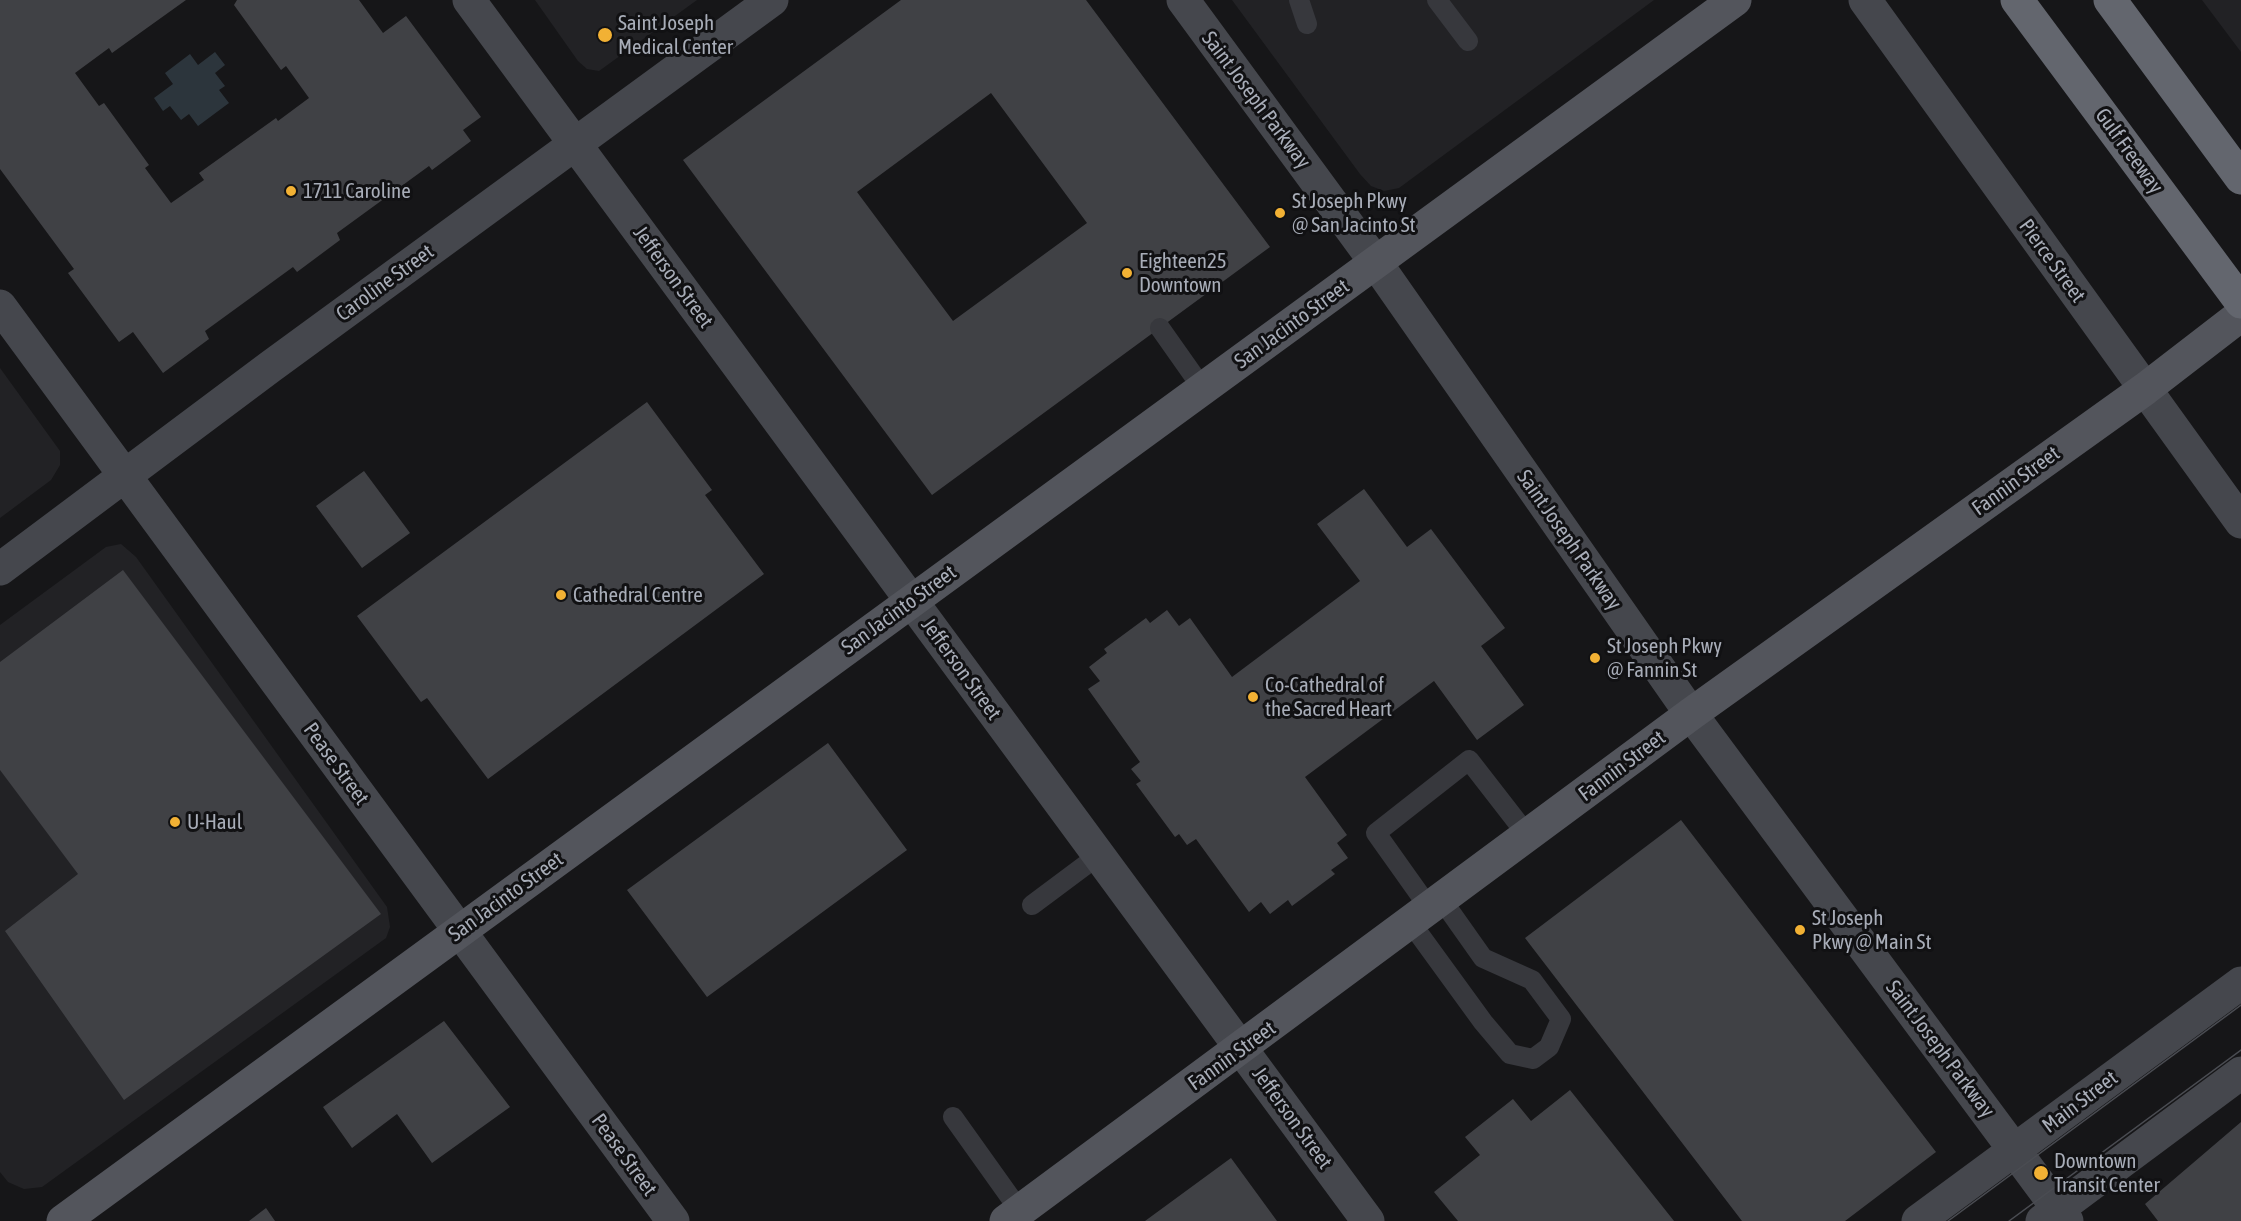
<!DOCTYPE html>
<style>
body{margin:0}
canvas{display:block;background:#161618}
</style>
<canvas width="2241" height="1221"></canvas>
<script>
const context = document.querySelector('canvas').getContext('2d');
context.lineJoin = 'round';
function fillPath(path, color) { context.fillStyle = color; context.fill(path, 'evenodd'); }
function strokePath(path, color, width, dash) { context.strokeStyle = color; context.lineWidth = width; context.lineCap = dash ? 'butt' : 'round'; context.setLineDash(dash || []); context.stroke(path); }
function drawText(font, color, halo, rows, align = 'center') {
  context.font = font + ' "Asap Condensed",sans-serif'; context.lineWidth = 6; context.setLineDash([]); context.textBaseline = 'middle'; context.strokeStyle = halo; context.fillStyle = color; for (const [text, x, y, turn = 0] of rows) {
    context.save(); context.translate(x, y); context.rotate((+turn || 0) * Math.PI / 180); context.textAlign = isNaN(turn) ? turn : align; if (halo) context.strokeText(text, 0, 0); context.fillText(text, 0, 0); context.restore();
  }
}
const built = new Path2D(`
 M535,0H697L599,71L587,69L578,61Z
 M1232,0H1654L1399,188L1384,191L1371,186L1360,174Z
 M2202,0H2241V52Z
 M0,368L60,451V465L51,480L0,518Z
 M121,544L136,557L387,907L390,927L386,938L42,1187L24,1189L8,1182L0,1172V625L106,547Z`);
const water = new Path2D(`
 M215,52L225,65L215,73L225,86L219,90L229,103L198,126L189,114L181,120L170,106L163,111L154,98L173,84L165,73L190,54L198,65Z`);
const building = new Path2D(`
 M0,0H186L112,53L109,48L75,73L99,106L104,103L149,165L145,168L171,203L204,180L199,173L276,118L278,121L309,98L286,66L281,70L234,5L237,0H359L383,33L406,16L481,117L463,130L471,141L432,170L429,166L337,233L340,240L297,272L293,267L205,331L209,339L163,373L133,332L119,342L68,273L74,269L0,169Z
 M901,0H1086L1270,247L932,495L683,160ZM991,93L1087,223L953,321L857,192Z
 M647,402L712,490L705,495L764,574L488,779L427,698L421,702L357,616Z
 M364,471L410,533L362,568L316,506Z
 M1364,489L1407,547L1431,529L1505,628L1481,646L1524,705L1477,740L1434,681L1305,777L1347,835L1337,843L1348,858L1331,870L1335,874L1292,906L1288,900L1270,914L1261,902L1249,912L1196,839L1187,845L1179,834L1175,837L1136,784L1141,781L1131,769L1140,762L1088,689L1100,681L1089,667L1107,653L1104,649L1146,618L1150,623L1167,610L1179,626L1190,618L1232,677L1360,581L1317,524Z
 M123,570L381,914L124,1100L5,931L78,874L0,770V662Z
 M828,743L907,850L707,997L627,890Z
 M1681,820L1936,1152L1845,1221H1742L1525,938Z
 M444,1021L510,1107L432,1163L397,1114L352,1148L323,1107Z
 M1570,1090L1674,1221H1458L1434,1192L1480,1155L1465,1137L1513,1099L1531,1121Z
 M2241,1122V1221H2158L2145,1204Z
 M1231,1158L1277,1221H1145Z
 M266,1208L275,1221H249Z`);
const lane = new Path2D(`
 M1299,0L1307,24
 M1437,0L1468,41
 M1160,328L1203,389
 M1032,905L1099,855
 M1430,909L1376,833L1469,760L1528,836
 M1411,923L1483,1022L1510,1054L1533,1059L1549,1047L1561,1019L1532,980L1483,958L1442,900
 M953,1117L1020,1211`);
const secondary = new Path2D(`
 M469,0L1368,1221
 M1183,0L1376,263L1691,714L2067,1221
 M1865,0L2241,522
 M0,306L673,1221
 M0,569L270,367L772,0
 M1918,1221L2241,983
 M2042,1221L2241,1073`);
const primary = new Path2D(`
 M63,1221L1735,0
 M1006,1221L1691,714L2145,389L2241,315`);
const highway = new Path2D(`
 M2017,0L2241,302
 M2110,0L2241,178`);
const tram = new Path2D(`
 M1948,1221L2241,1005
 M2009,1221L2241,1050`);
const markers = [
 [605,35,8,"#f2b134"],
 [291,191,6,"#f2b134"],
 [1280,213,6,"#f2b134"],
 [1127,273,6,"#f2b134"],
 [561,595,6,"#f2b134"],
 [1595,658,6,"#f2b134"],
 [1253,697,6,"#f2b134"],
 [175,822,6,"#f2b134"],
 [1800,930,6,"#f2b134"],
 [2041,1173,8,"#f2b134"]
];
const poiNames = [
 ["Saint Joseph",618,23],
 ["Medical Center",618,47],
 ["1711 Caroline",303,191],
 ["St Joseph Pkwy",1292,201],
 ["@ San Jacinto St",1292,225],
 ["Eighteen25",1139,261],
 ["Downtown",1139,285],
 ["Cathedral Centre",573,595],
 ["St Joseph Pkwy",1607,646],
 ["@ Fannin St",1607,670],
 ["Co-Cathedral of",1265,685],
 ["the Sacred Heart",1265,709],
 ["U-Haul",187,822],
 ["St Joseph",1812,918],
 ["Pkwy @ Main St",1812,942],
 ["Downtown",2054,1161],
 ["Transit Center",2054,1185]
];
const streetNames = [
 ["Saint Joseph Parkway",1256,100,53],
 ["Gulf Freeway",2129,151,54],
 ["Pierce Street",2052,261,54],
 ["Jefferson Street",673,277,54],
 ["Caroline Street",385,283,-36],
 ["San Jacinto Street",1292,324,-36],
 ["Fannin Street",2016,481,-36],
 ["Saint Joseph Parkway",1569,540,55],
 ["San Jacinto Street",899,610,-36],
 ["Jefferson Street",961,669,54],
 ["Pease Street",336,764,54],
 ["Fannin Street",1622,766,-37],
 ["San Jacinto Street",506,897,-36],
 ["Saint Joseph Parkway",1940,1049,53],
 ["Fannin Street",1232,1056,-36],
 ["Main Street",2080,1102,-37],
 ["Jefferson Street",1292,1118,54],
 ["Pease Street",624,1155,54]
];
fillPath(built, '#222225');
fillPath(water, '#2c353c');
fillPath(building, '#404145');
strokePath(lane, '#37383d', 20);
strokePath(secondary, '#45474d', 33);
strokePath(primary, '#53555c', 33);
strokePath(highway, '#63666e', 33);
strokePath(tram, '#4a4c52', 1.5);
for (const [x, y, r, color] of markers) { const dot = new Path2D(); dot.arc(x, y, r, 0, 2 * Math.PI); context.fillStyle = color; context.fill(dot); strokePath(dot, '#111113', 2); }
drawText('21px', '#a8adb8', '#111113', poiNames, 'left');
drawText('21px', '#a8adb8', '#111113', streetNames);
</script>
